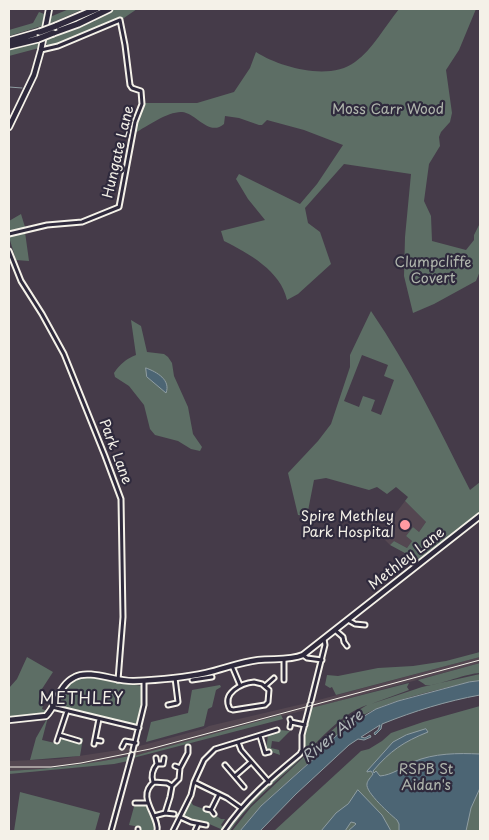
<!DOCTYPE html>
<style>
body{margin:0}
#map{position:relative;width:489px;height:840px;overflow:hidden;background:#453b49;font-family:"Playpen Sans",sans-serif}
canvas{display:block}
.frame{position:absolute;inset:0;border:10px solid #f4f1e8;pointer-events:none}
</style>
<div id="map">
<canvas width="489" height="840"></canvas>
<div class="frame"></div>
</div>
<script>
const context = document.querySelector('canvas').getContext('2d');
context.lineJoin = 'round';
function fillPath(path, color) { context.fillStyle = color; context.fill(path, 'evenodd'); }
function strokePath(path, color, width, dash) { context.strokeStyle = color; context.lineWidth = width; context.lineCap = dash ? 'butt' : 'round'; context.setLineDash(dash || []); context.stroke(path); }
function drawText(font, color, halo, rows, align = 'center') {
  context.font = font + ' "Playpen Sans",sans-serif'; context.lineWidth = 4.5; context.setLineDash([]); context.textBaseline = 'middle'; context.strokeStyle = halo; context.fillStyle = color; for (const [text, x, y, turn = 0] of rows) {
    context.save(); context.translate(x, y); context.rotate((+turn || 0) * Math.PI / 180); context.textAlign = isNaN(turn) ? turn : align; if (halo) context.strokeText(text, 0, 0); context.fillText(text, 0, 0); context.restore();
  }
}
const built = new Path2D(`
 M405,501L426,522L419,532L413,527L406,536L412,541L407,548L394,541L390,545L382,537L383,530Z
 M480,657V663L134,756L135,754L95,763L39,769L9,771V761L59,759L132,748L131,751L136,750V747L203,729L209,726L311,702Z`);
const green = new Path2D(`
 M69,9H83L49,24L50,17Z
 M115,9H137L121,20L118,18L51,47L47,45L45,40L95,21L94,19Z
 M399,9H476L459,50L446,70L452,113L450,122L441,132L439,137L440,146L429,164L424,201L431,216L432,241L466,250L474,240V235L480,223V271L476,281L434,304L413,313L404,276L405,237L411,174L344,164L305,208L308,223L320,232L331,264L298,294L287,300C281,271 248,253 224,241L221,231L265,220L248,199L236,179L239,174L300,204L317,184L343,145L304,130L267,120L262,125H259L239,118L225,116L224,124C209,137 196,113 182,112C169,111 147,126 135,133L143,103H197L234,92L250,68L256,52C281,68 330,81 355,62C373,49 385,26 399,9Z
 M39,12L47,15L45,25L9,36V30L33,23Z
 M39,42V48L9,56V49Z
 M21,214L25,227L9,232V221Z
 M25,232L29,261L16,260L9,237Z
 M371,311C410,368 439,429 470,490L480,482V513L418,560L390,545L394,541L407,548L412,541L406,536L413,527L419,532L426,522L405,501L408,497L396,487L387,494L377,487L369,490L326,478L314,480L307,516L298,515L288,473L318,441L331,424L350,367V355ZM362,355L388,365L384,376L394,380L381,415L371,411L375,400L363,396L359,407L344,401Z
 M131,320L141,326L147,352L164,354L168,357L172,363L174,376L188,407L193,434L202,447L200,451L191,449L178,441L155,435L150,429L144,405L129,386L115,377L114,373C120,364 126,359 136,355Z
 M480,652V657L336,695L332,687L330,688L325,685L327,675L338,676L378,668L413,666L446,661Z
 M27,657L53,672L40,692L46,694L42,709L47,711L41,715L9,718V688L17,679Z
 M480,663V673C466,673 436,687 425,685C425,684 419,681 418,680Z
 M480,674V681L469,682C428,693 378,701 345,727C336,735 325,747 316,756L310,750L345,719L367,705C339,714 315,746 294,765C271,786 247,805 230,831H227L244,807L277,775L303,752V737L311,708L409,683L407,687L409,690L371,704L422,687Z
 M81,677H89L142,686L143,704L138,725L58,707L56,703C63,692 68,682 81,677Z
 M220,685L221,687L216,690L212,707L208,709L204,726L146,742L151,722L188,713L192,690Z
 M480,706V831H274L361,751L369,749L382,741L391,733L423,722Z
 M281,715L283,719L133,758L134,756Z
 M48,717L42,740L55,743L60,737L80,743V738H83L80,756L30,760L36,738Z
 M280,730L290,731L279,742L272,741L271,748L279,750L280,755L266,750L268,735Z
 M309,752L314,758L261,806L240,831H232L251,807Z
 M130,756L128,761L114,764L9,774V771C50,769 90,764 130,756Z
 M20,792L100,813L95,831H14Z
 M190,800L193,805L209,811L221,819H225L221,825L224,828L223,830L207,823L194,821L183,816Z
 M135,803L146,804L149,814L156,825L155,831H141L140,827L129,825Z`);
const water = new Path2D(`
 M146,368C157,372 171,380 166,393L147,377Z
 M480,681V695C447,701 414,711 382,724L381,729L375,735L374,733L378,730L380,725L361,737L365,738L370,735L371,737L364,740L358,739L349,745L296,794L260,831H240L261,806L319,754L321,750L346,727L376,709L398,701L469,682Z
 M426,729L428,732C403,742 390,751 373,771L374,773L376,771L380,776C392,775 403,767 413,762C434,753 458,753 480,754V788L471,808L466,831H399V824L397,820C391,815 365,792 367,784C367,781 371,777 373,774L371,771L367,772V771L393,742L406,735Z
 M358,790L382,815L391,831H348L356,824L355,823L351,822L345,831H321L336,813L348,804Z`);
const stream = new Path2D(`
 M9,87L22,88`);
const minor = new Path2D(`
 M9,234L47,225L82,222L119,207L135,122L142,104L141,91L132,88L130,85L125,45L120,20L58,46L41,50
 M9,251L21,281L42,314L64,354L105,456L121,499L123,617L118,680
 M348,620L355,624L365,625
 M335,630L343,637L344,642L347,646
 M303,655L307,658L322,660
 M284,659V680
 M232,666L240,685
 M192,680L212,677
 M254,682L262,684L269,690L268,702L265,705L233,710L230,709C221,693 242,683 254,682Z
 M265,686L274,678
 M311,701L325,645L324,639
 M168,705L177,703L178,702L175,678
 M52,707L139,728
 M290,719L291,722L305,725
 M290,727L291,722
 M59,735L79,741
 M260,736L265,753L269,752
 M95,740L101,741
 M57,741L67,711
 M238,742L241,750L269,782
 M94,744L99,719
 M122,747L125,741L136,743
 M133,750L144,705V681
 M156,758L157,764
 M225,765L244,787
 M175,766L180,768
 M235,776L251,762
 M153,782C151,776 153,769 157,764H163L164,758
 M194,782L204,760L215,749L277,730
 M135,803H148
 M206,809L211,810L214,814
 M211,810L219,794
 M165,813L170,797L172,786L179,779L180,768L188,753V747
 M154,816L165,813L174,814
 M180,817L191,822L206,825
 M111,831L132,754
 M138,831V829
 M157,831C160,816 135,797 154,782L167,783L172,786
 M173,831L191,795L194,782L227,798L241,808
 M195,831L198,824
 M224,831C244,801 272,777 300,754L302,750V735L310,704`);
const major = new Path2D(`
 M9,127L34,75L41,50L49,9
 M9,720L46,716C58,704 58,685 75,677C89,669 117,682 134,681C158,680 183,678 206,673C224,669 240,662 258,660C273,658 289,661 303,655L480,516`);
const highway = new Path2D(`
 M56,26L96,9
 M53,33L78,24L109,9
 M9,41L40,32
 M9,46L38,39`);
const rail = new Path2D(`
 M9,767H51L81,763L150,749L480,660`);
const highwayBridge = new Path2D(`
 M40,32L56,26
 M38,39L53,33`);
const markers = [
 [405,525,6,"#ff9aa2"]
];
const parkNames = [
 ["Moss Carr Wood",388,110],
 ["Clumpcliffe",433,263],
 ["Covert",433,279],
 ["RSPB St",426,770],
 ["Aidan's",426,786]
];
const streetNames = [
 ["Hungate Lane",119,152,-77],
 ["Park Lane",115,452,69],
 ["Methley Lane",407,559,-38]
];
const poiNames = [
 ["Spire Methley",394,517],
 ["Park Hospital",394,533]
];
const waterNames = [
 ["River Aire",333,737,-39]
];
const quarterNames = [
 ["METHLEY",82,700]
];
fillPath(built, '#544751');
fillPath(green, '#5d6e65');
fillPath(water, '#4c6574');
strokePath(water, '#8f9da2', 1);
strokePath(stream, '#8f9da2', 1);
strokePath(minor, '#f4f1e8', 7);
strokePath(major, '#f4f1e8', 8);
strokePath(highway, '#f4f1e8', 9);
strokePath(minor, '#2f2a3d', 3);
strokePath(major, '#2f2a3d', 4.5);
strokePath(highway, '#2f2a3d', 5.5);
strokePath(rail, '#f4f1e8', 1);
strokePath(highwayBridge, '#f4f1e8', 9, []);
strokePath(highwayBridge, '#2f2a3d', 5.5);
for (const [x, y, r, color] of markers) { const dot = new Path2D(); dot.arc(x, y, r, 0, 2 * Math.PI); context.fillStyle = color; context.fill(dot); strokePath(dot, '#2f2a3d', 2); }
drawText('14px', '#b0b6ad', '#2f2a3d', parkNames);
drawText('14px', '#f4f1e8', '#2f2a3d', streetNames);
drawText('14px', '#f4f1e8', '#2f2a3d', poiNames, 'right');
drawText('italic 15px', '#b1b9ba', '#2f2a3d', waterNames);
context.letterSpacing = '1px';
drawText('16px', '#f4f1e8', '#2f2a3d', quarterNames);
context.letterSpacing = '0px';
</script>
